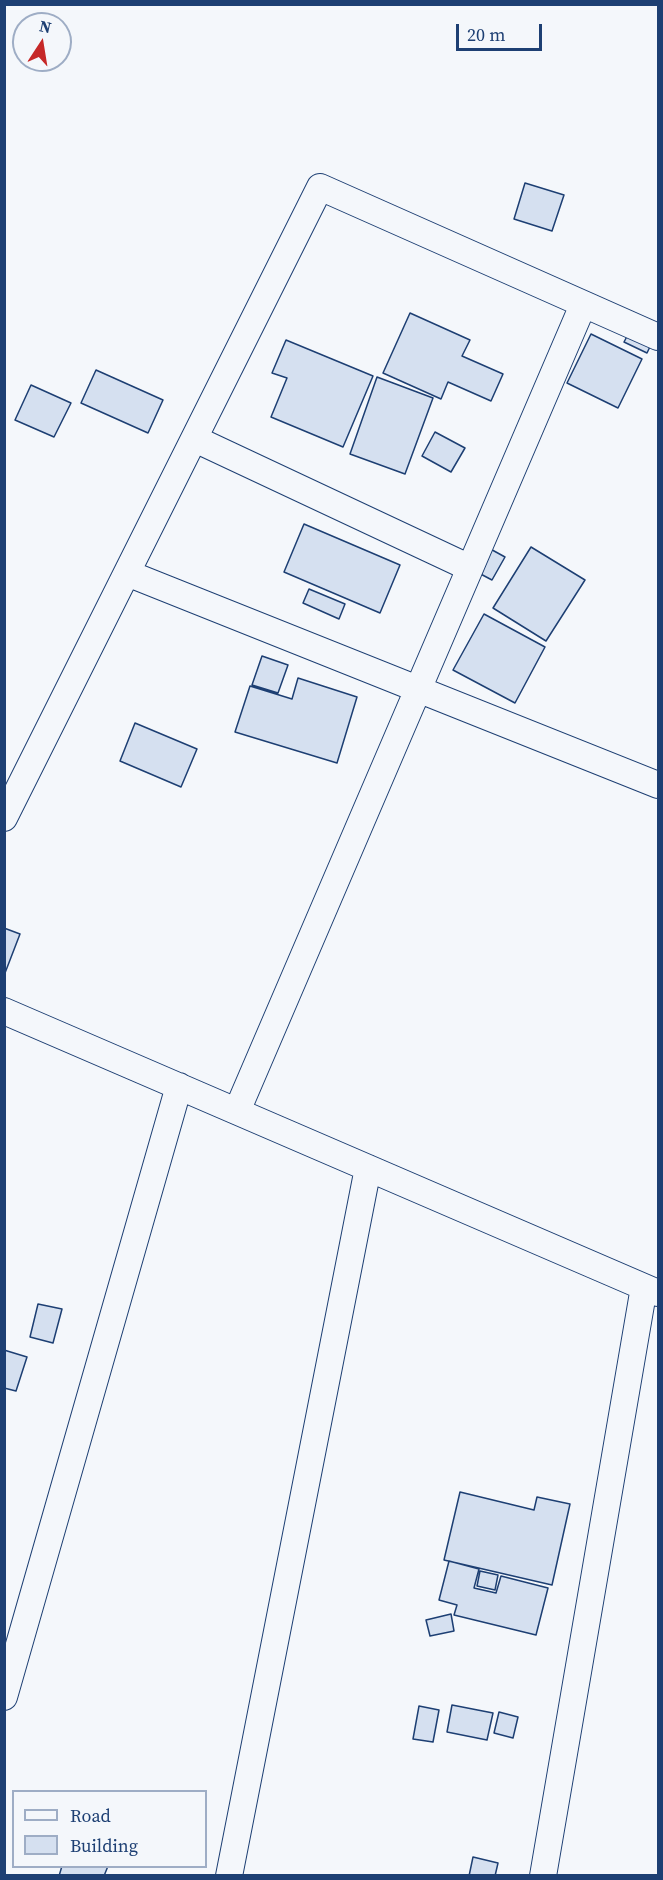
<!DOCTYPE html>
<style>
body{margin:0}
#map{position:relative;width:663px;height:1880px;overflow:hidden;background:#f4f7fb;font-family:"Source Serif 4",serif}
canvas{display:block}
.frame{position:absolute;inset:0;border:6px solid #1d3f73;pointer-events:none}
.legend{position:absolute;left:12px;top:1790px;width:195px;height:78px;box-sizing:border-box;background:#f4f7fb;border:2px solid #9eadc5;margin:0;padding:8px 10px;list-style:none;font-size:18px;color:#1d3f73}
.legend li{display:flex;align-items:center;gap:12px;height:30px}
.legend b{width:30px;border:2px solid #9eadc5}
.north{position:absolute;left:12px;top:12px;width:60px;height:60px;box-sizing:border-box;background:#f4f7fb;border:2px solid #9eadc5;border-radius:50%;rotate:12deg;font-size:16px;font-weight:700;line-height:24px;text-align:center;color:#1d3f73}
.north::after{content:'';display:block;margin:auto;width:21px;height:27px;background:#c62828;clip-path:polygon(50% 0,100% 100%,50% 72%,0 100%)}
.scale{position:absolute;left:456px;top:24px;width:86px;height:27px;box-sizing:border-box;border:3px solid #1d3f73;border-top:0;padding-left:8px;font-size:18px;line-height:21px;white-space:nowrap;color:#1d3f73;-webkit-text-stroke:4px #f4f7fb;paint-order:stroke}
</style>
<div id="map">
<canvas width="663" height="1880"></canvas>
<div class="frame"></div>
<ul class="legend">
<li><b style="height:8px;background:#f4f7fb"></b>Road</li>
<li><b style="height:16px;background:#d5e0f0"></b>Building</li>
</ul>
<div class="north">N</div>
<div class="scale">20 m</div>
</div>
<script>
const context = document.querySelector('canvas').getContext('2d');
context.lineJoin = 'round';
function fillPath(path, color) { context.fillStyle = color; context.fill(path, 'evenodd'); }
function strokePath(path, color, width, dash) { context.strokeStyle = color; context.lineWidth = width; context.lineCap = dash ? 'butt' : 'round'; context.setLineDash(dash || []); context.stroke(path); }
const building = new Path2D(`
 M525,183L564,195L552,231L514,219Z
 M410,313L470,340L462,356L503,374L491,401L448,382L441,399L383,373Z
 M633,325L655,336L647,353L624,342Z
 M591,334L642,359L618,408L567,383Z
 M286,340L373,376L343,447L271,417L287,378L272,373Z
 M96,370L163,400L148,433L81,403Z
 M377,377L433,398L405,474L350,454Z
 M31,385L71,403L54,437L15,420Z
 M435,432L465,448L451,472L422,456Z
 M304,524L400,565L380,613L284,572Z
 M485,546L505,557L492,580L473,570Z
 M531,547L585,580L546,641L493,608Z
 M309,589L345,604L339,619L303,603Z
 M484,614L545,647L515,703L453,670Z
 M262,656L288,665L278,693L252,685Z
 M298,678L357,697L337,763L235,732L250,686L292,699Z
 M135,723L197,749L181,787L120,761Z
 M4,928L20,934L5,973H4Z
 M38,1304L62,1309L53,1343L30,1337Z
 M4,1350L27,1357L16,1391L4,1388Z
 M460,1492L534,1510L537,1497L570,1504L552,1585L444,1560Z
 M449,1561L479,1569L474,1588L496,1593L501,1576L548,1588L536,1635L454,1615L457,1605L439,1600Z
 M480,1571L498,1575L495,1590L477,1586Z
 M451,1614L454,1631L430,1636L426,1620Z
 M452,1705L493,1713L487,1740L447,1732Z
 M419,1706L439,1710L433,1742L413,1739Z
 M499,1712L518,1717L513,1738L494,1733Z
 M473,1857L498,1863L495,1876H469Z
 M62,1866H108L104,1876H59Z`);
const street = new Path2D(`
 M195,439L470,568
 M127,573L658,785
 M4,818L320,187L658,337
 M4,1011L658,1293
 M237,1111L583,305
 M4,1697L179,1086
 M229,1876L368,1168
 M543,1876L644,1287`);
fillPath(building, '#d5e0f0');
strokePath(building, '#1d3f73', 1.5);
strokePath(street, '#1d3f73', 28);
strokePath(street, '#f4f7fb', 26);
</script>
